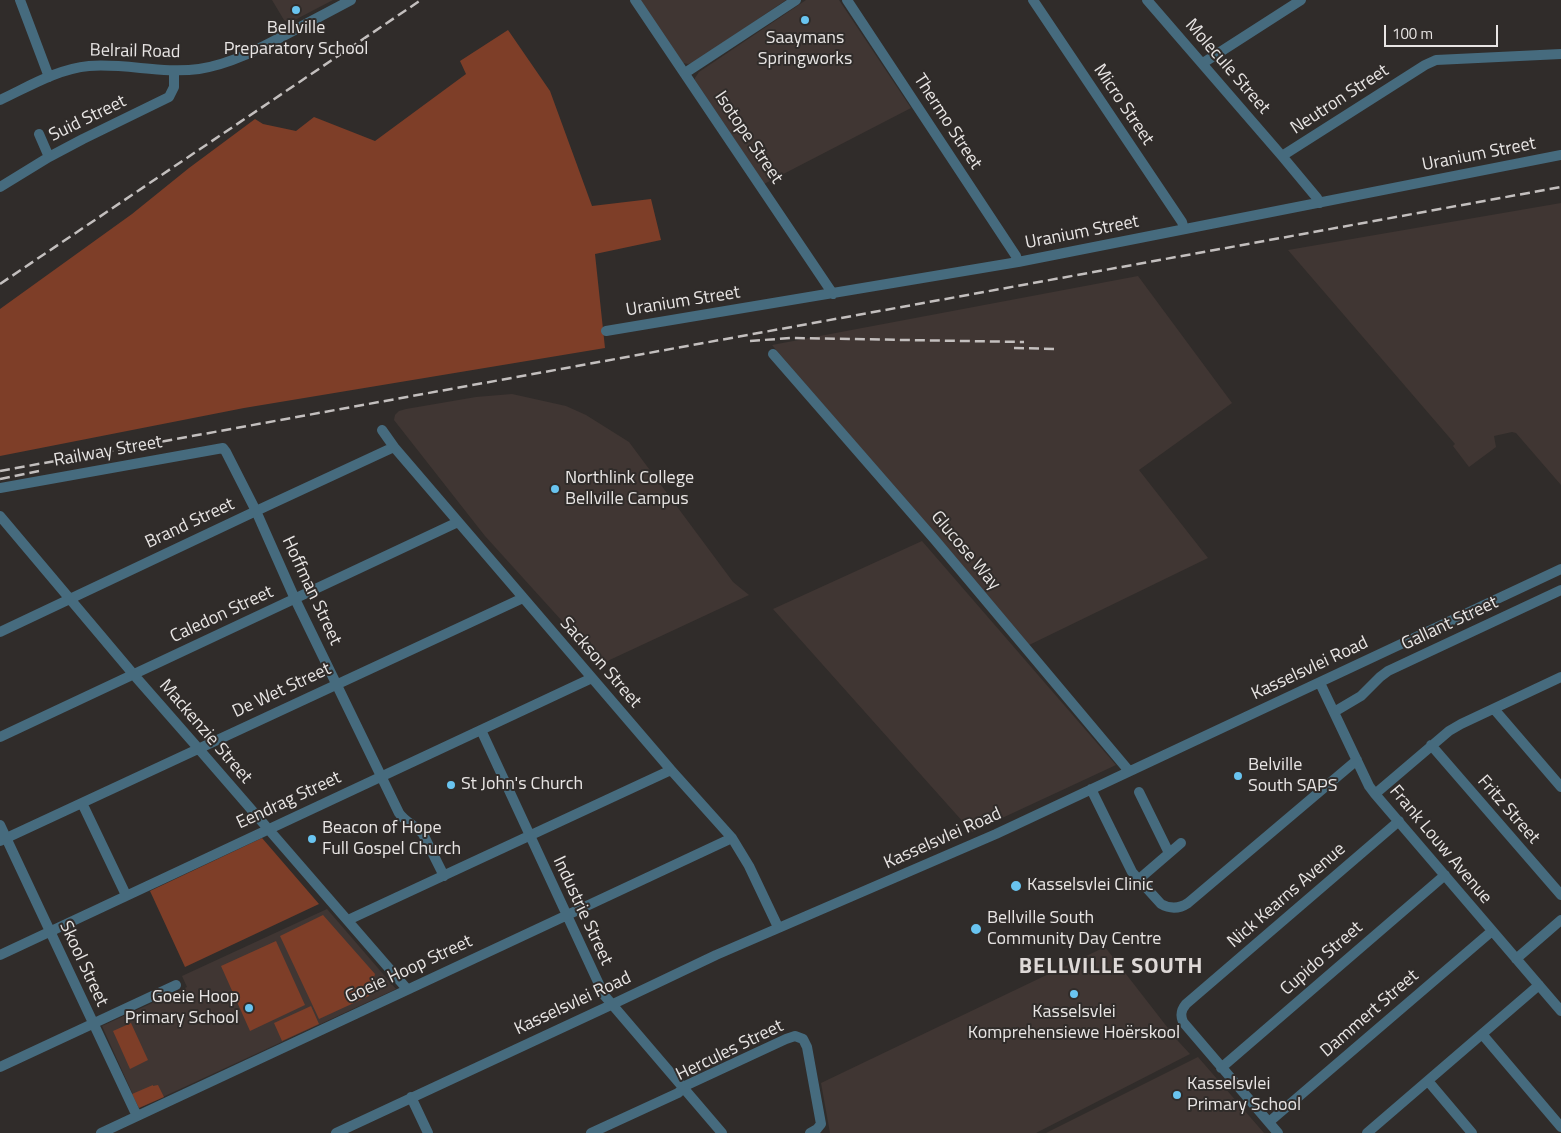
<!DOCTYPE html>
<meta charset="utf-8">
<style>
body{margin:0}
#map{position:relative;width:1561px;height:1133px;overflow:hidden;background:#302c2a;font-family:"Titillium Web",sans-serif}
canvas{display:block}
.scale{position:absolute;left:1384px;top:25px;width:114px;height:22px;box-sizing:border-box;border:2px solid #e8e5e4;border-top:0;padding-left:6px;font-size:15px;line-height:18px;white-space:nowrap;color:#e8e5e4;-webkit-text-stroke:4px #302c2a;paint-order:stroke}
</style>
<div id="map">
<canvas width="1561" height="1133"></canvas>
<div class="scale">100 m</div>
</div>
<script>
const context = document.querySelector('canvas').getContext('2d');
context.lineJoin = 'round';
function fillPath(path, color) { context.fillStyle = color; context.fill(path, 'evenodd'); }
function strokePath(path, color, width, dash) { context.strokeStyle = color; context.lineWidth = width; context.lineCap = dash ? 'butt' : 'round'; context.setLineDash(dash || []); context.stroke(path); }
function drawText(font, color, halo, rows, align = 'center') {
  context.font = font + ' "Titillium Web",sans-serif'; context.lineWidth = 4; context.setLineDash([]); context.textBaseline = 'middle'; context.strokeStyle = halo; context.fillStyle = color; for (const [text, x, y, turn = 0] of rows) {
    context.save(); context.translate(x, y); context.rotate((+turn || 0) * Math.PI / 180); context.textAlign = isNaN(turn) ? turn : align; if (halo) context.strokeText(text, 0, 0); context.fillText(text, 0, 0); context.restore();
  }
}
const built = new Path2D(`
 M272,0H333L289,23L284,20Z
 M639,0H786L693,63L688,64L683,63Z
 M806,0H839L911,108L764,184L695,80V78L699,72Z
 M1561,203V485L1516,433L1512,432L1494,436L1496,447L1469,467L1453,446L1455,444L1288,250Z
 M1138,276L1232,403L1139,470L1208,558L1027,646L942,543L772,345Z
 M512,394L566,406L586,415L629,442L733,582L749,595L601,664L485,536L394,420L395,415L399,411L406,409L476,397Z
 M922,541L1116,765L972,832L773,609Z
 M327,909L396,989L139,1108L102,1026L187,987L182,976Z
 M1105,947L1178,1041L1190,1054L1036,1133H830L821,1083Z
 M1198,1057L1264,1133H1046Z`);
const green = new Path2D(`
 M508,30L550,91L592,206L651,199L661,240L595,254L605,348L244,408L0,456V309L132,214L189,168L255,119L263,124L296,131L314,117L375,141L466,74L460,61Z
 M262,838L319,904L185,967L150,891Z
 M323,915L375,974L369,996L319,1019L280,936Z
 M276,941L305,1005L250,1031L221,966Z
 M311,1006L319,1024L282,1041L274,1023Z
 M131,1023L148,1060L130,1069L113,1031Z
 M153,1085V1086L158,1085L164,1097L139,1108L132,1094Z`);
const minor = new Path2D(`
 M20,0L49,77
 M635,0L833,294
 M847,0L1016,256L1018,262
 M1033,0L1182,222L1184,229
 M1147,0L1282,156L1317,198L1320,203
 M1203,63L1301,0
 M685,73L796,0
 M0,100C28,87 57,69 89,66C126,63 162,74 199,69C231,64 259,49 287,34C308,23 330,11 351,0
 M39,134L49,157
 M1282,156L1425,65L1436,60L1561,54
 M0,187L49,157L83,139L169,97L174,87V71
 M606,331L1018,262L1561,155
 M773,354L935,540L1129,771
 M382,430L394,447L671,770L732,838L749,866L778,927
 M0,488L223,448L226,452L256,511L295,599L399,813C405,822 416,826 423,834L444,876
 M0,516L134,675L198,748L407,989
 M0,632L256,511L394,447
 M1320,683L1369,786L1375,794L1561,1011
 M1494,709L1561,787
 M1334,712L1361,696L1380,677L1388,671L1561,590
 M481,730L604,995L722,1133
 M0,737L458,522
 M1431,745L1561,895
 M1091,789L1132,872L1161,904C1170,909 1179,909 1188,903L1357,760
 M1139,792L1169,853
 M1375,794L1449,731L1461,724L1561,677
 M82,803L126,895
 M0,825L137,1116
 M0,841L523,598
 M1138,880L1181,843
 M348,920L671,770
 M0,955L592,678
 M1516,959L1561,920
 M1482,1034L1561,1127
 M0,1067L176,985
 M1221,1068L1445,875
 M1428,1081L1472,1133
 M411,1097L428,1133
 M1269,1122L1492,931
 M101,1133L732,838
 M336,1133L611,1005L716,955L996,834L1561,569
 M591,1133L678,1093L687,1085L786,1039L795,1036L803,1039L807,1047L821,1124L817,1129L810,1133
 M1278,1133L1183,1022C1180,1015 1181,1010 1186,1004L1399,821
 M1367,1133L1539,985`);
const rail = new Path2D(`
 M0,284L421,0
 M750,341L790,338L1024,342
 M1014,348L1059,349
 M0,471L1561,187
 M0,479L39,471`);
const markers = [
 [296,10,5,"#69c4f0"],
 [805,20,5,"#69c4f0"],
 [555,489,5,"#69c4f0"],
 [1238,776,5,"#69c4f0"],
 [451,785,5,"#69c4f0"],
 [312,839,5,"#69c4f0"],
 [1016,886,6,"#69c4f0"],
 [976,929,6,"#69c4f0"],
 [1074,994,5,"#69c4f0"],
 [249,1008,5,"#69c4f0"],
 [1177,1095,5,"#69c4f0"]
];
const poiNames = [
 ["Bellville",296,29,"center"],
 ["Preparatory School",296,50,"center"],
 ["Saaymans",805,39,"center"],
 ["Springworks",805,60,"center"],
 ["Northlink College",565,479],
 ["Bellville Campus",565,500],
 ["Belville",1248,766],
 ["South SAPS",1248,787],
 ["St John's Church",461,785],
 ["Beacon of Hope",322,829],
 ["Full Gospel Church",322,850],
 ["Kasselsvlei Clinic",1027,886],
 ["Bellville South",987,919],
 ["Community Day Centre",987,940],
 ["Goeie Hoop",239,998,"right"],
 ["Primary School",239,1019,"right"],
 ["Kasselsvlei",1074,1013,"center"],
 ["Komprehensiewe Hoërskool",1074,1034,"center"],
 ["Kasselsvlei",1187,1085],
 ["Primary School",1187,1106]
];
const streetNames = [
 ["Belrail Road",135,52,1],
 ["Molecule Street",1227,67,49],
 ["Neutron Street",1340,100,-33],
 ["Micro Street",1123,105,56],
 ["Suid Street",88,119,-26],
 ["Thermo Street",947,122,57],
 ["Isotope Street",748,138,56],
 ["Uranium Street",1479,155,-11],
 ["Uranium Street",1082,233,-11],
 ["Uranium Street",683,302,-9],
 ["Railway Street",108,452,-10],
 ["Brand Street",190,524,-25],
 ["Glucose Way",965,551,50],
 ["Hoffman Street",311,591,65],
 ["Caledon Street",222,615,-25],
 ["Gallant Street",1450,624,-25],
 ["Sackson Street",600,663,49],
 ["Kasselsvlei Road",1310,669,-25],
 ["De Wet Street",282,691,-25],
 ["Mackenzie Street",205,732,49],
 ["Eendrag Street",289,801,-25],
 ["Fritz Street",1508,810,49],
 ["Kasselsvlei Road",943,839,-24],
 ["Frank Louw Avenue",1440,845,50],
 ["Nick Kearns Avenue",1287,896,-41],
 ["Industrie Street",582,911,65],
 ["Cupido Street",1322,959,-41],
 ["Skool Street",83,964,65],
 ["Goeie Hoop Street",409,970,-25],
 ["Kasselsvlei Road",573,1004,-25],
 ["Dammert Street",1370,1014,-41],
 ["Hercules Street",730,1051,-26]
];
const districtNames = [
 ["BELLVILLE SOUTH",1111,968]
];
fillPath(built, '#403633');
fillPath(green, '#7e3e28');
strokePath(minor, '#466b7e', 10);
strokePath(rail, '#c3bfbe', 2.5, [10, 5]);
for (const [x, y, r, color] of markers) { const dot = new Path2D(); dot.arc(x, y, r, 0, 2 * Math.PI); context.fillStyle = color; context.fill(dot); strokePath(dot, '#302c2a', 2); }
drawText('18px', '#e8e5e4', '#302c2a', poiNames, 'left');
drawText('18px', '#e8e5e4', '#302c2a', streetNames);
context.letterSpacing = '1px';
drawText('bold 22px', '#ded9d7', '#302c2a', districtNames);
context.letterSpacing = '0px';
</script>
